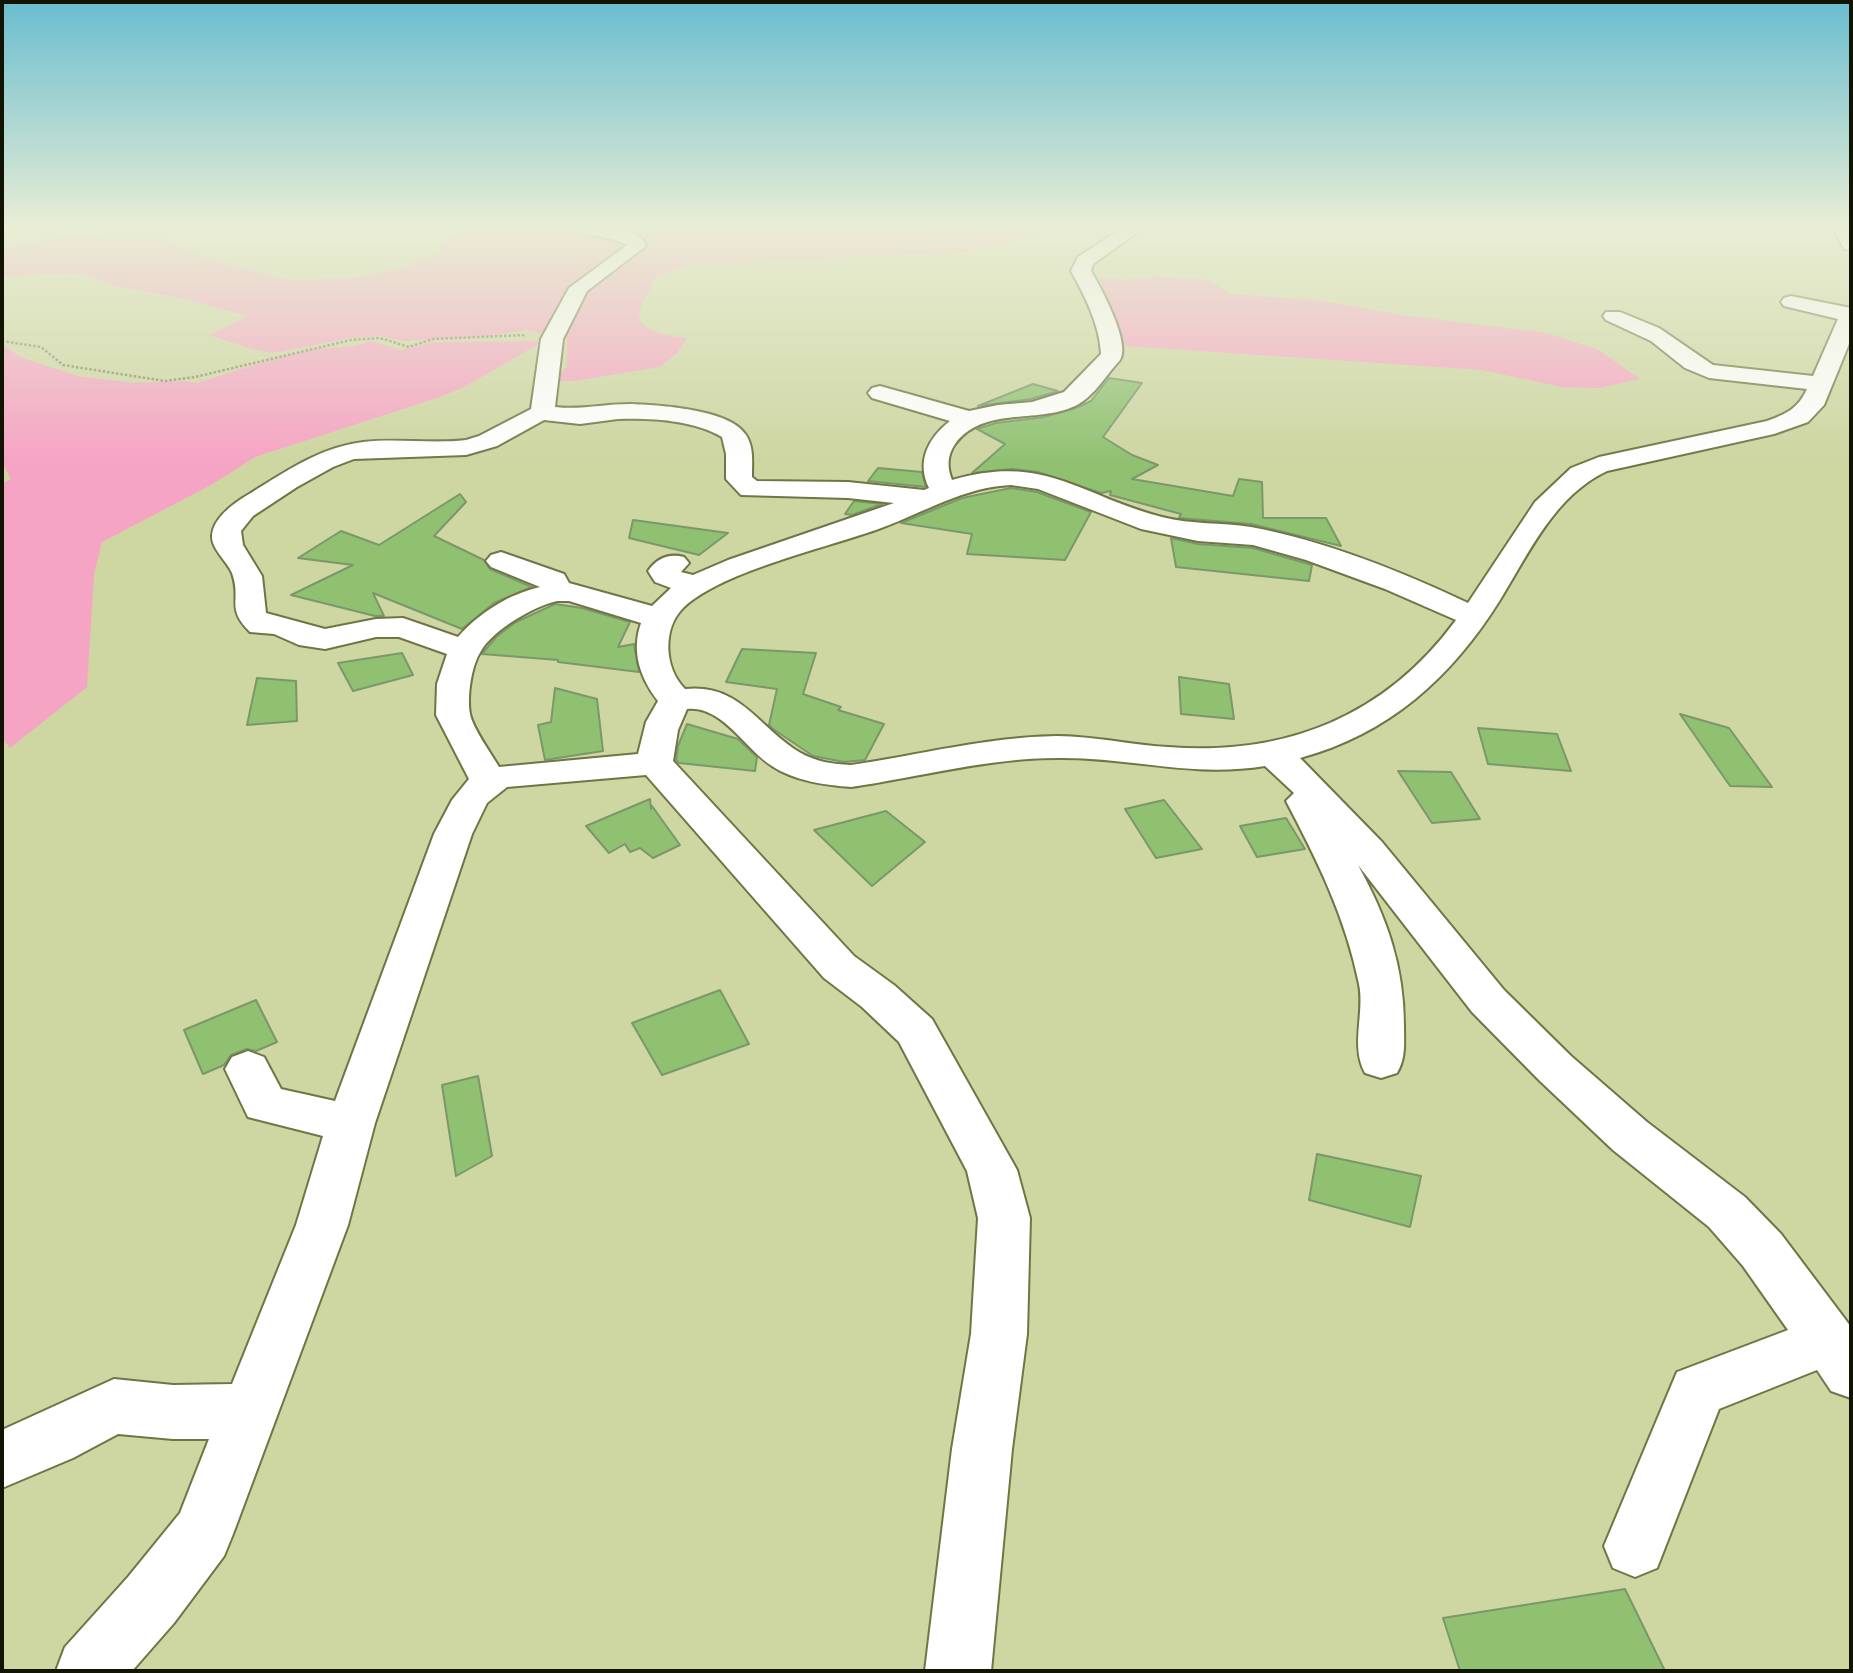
<!DOCTYPE html>
<style>
body{margin:0}
#map{position:relative;width:1853px;height:1673px;overflow:hidden;background:#ced6a2;font-family:"DejaVu Sans",sans-serif}
canvas{display:block}
.frame{position:absolute;inset:0;border:4px solid #121403;pointer-events:none}
</style>
<div id="map">
<canvas width="1853" height="1673"></canvas>
<div class="frame"></div>
</div>
<script>
const context = document.querySelector('canvas').getContext('2d');
context.lineJoin = 'round';
function fillPath(path, color) { context.fillStyle = color; context.fill(path, 'evenodd'); }
function strokePath(path, color, width, dash) { context.strokeStyle = color; context.lineWidth = width; context.lineCap = dash ? 'butt' : 'round'; context.setLineDash(dash || []); context.stroke(path); }
const green = new Path2D(`
 M460,229H575L634,245L602,269L547,335L527,330L491,336L403,341L381,336L352,338L273,353L252,349L209,335L248,316L184,299L115,286L75,273L2,277V247L74,234L113,239H168L207,258L285,279L304,280L360,277L402,268L439,252L443,243Z
 M605,229H1064L968,252L689,265L654,278C651,289 647,294 642,304C628,332 669,335 687,338L677,353L660,367L574,381H555L556,377L567,367V333L594,282L643,245Z
 M1158,276L1209,280L1231,294L1325,301L1407,316L1547,333L1599,350L1640,379L1599,388L1561,387L1482,370L1125,346L1098,277L1124,280Z
 M371,341L401,350L433,342L544,341L464,387L440,397L255,457L211,485L102,542L94,574L87,687L10,748L2,738V484L11,479L2,462V344L20,357L78,376L133,383L185,381L197,383L263,362L315,349L354,346Z`);
const building = new Path2D(`
 M1109,378L1142,383L1103,437L1132,455L1158,465L1132,479L1233,496L1239,479L1262,482L1263,518H1326L1341,546L1251,524L1179,518L1181,514L1110,495L1111,491L1101,493L1038,472L1012,469L972,473L1005,444L977,429L996,423L1044,417L1076,408L1091,401Z
 M1033,384L1058,391L1031,399L978,406Z
 M878,468L922,472L926,487L868,481Z
 M1011,488L1037,492L1091,512L1065,560L967,554L972,534L901,523L962,498Z
 M460,494L466,502L434,536L484,560L490,569L532,587L494,603L462,629L373,593L384,616H375L291,595L353,565L298,558L341,531L379,545Z
 M854,501L882,504L852,515L845,514Z
 M633,520L728,533L699,555L629,538Z
 M1171,538L1198,544L1253,548L1305,563L1312,565L1309,581L1176,567Z
 M555,604L582,608L630,622L618,647L634,644L639,672L558,662V660L482,654L496,637L516,622Z
 M742,649L816,653L803,694L841,707L838,710L884,724L865,760L844,762L813,756L773,729L769,725L777,689L726,682Z
 M402,653L413,675L353,691L338,663Z
 M1179,677L1229,684L1234,719L1181,714Z
 M257,678L296,681L297,721L247,725Z
 M555,688L597,699L603,751L545,760L538,725L551,722Z
 M1680,714L1729,728L1772,787L1730,786Z
 M687,724L738,739L757,757L755,771L679,763L676,760L678,746Z
 M1478,728L1557,734L1571,771L1488,764Z
 M1398,771L1451,772L1480,819L1432,823Z
 M650,799L651,809L652,806L680,845L653,858L640,848L630,852L625,844L609,853L586,826Z
 M1164,800L1202,849L1156,858L1125,809Z
 M886,811L925,842L872,886L814,830Z
 M1286,818L1305,849L1257,857L1240,826Z
 M720,990L749,1044L662,1075L632,1023Z
 M256,1000L277,1042L256,1051L247,1049L231,1055L224,1065L203,1074L184,1030Z
 M478,1076L492,1156L456,1176L442,1085Z
 M1317,1154L1421,1176L1410,1227L1309,1200Z
 M1625,1589L1665,1671H1460L1443,1618Z`);
const path = new Path2D(`
 M2,341L41,347L63,365L165,381L195,377L351,340L380,338L409,347L433,339L526,335`);
const minor = new Path2D(`
 M579,229C599,229 638,223 646,246L587,291L563,339L555,407C582,410 603,404 630,404C658,405 730,409 746,435C754,447 752,463 752,477L757,481L848,482L924,490L929,488C916,462 928,438 950,421L872,398L868,393L872,388L880,386L969,411L998,405L1032,402L1064,392L1101,354C1100,326 1085,296 1071,271L1078,257L1121,229H1142L1093,264L1091,271C1101,288 1131,343 1120,360C1106,375 1094,397 1075,406C1036,424 983,406 955,444C947,456 947,467 952,480C1045,453 1078,495 1162,517C1192,525 1221,522 1251,527C1326,541 1400,571 1468,603L1535,502L1571,468L1599,457L1767,421C1786,414 1798,409 1807,389L1709,378L1685,368L1651,341L1606,320L1603,316L1606,312H1620L1659,328L1713,365L1813,376L1838,319L1784,306L1781,302L1784,298L1791,296L1851,308V339L1824,405L1808,422L1774,434L1607,471C1554,496 1529,553 1500,600C1452,677 1389,734 1300,758L1382,842L1504,990L1571,1056L1647,1122L1745,1197L1781,1234L1851,1327V1398L1831,1391L1817,1370L1719,1409L1657,1568L1635,1577L1613,1568L1604,1546L1677,1372L1788,1330L1743,1266L1709,1227L1613,1150L1539,1080L1472,1012L1358,865C1387,918 1404,966 1404,1026C1404,1043 1406,1058 1397,1073L1381,1078L1365,1073C1350,1046 1365,1013 1359,984C1345,916 1318,862 1286,801L1294,793L1265,766C1192,778 1129,757 1058,758C988,758 920,777 851,787C824,785 795,781 772,766C745,749 722,705 687,709L678,730L673,761L854,956L894,985L932,1019L1017,1170L1030,1218L1027,1334L1012,1449L991,1671H925L952,1449L971,1334L978,1218L967,1171L899,1042L862,1007L824,978L646,775L507,787L487,803L472,834L375,1123L348,1225L233,1534L224,1556L174,1623L132,1671H56L65,1647L128,1577L180,1513L209,1439H173L118,1434L73,1458L2,1488V1430L114,1379L173,1385L232,1384L296,1225L323,1136L248,1117L225,1069L232,1057L248,1051L264,1057L281,1089L335,1101L434,834L452,800L469,779L436,715L437,684L447,654L399,637H376L325,649L299,645L274,634L250,632C225,607 242,601 232,573C227,561 211,549 212,535C214,516 237,501 251,493C286,471 321,447 363,442C397,438 432,444 466,440L479,436L531,409L541,339L569,288L627,245L616,240L582,233ZM618,419C652,418 693,420 722,437L726,454V479L741,495L848,498L894,503L728,560L693,575L681,572L689,563L684,557C669,553 657,558 648,571L655,582L671,588L652,606L569,583L564,574L501,552L491,555L486,561L491,567L540,587C509,594 479,613 458,637L403,618L376,619L325,629L266,613L262,576L243,545L241,531L253,516L297,487L333,467L354,459L466,455L497,446L544,420L580,424ZM1011,485L1038,489L1141,529L1198,541L1253,545L1306,560L1385,589L1456,620C1385,717 1285,756 1168,747C1131,745 1094,736 1057,736C987,737 919,755 851,765C832,764 816,762 799,752C758,727 740,683 685,689C664,668 662,628 684,607C725,570 827,548 881,528C925,512 964,487 1011,485ZM557,601H569L641,623C631,651 640,678 658,701L646,722L638,754L499,767C491,753 473,729 470,714C467,697 471,666 481,651C493,630 534,606 557,601Z
 M1834,229H1851V250L1844,249Z`);
fillPath(green, '#f6a4c4');
fillPath(building, '#8fc171');
strokePath(building, '#7b976c', 2);
strokePath(minor, '#6f7545', 4);
strokePath(path, '#878c66', 2.5, [2.5, 2]);
fillPath(minor, '#fff');
const sky = context.createLinearGradient(0, 0, 0, 463);
sky.addColorStop(0, '#69bdd0');
sky.addColorStop(0.49, '#e9edd5');
sky.addColorStop(1, '#e9edd500');
context.fillStyle = sky;
context.fillRect(0, 0, 1853, 463);
</script>
